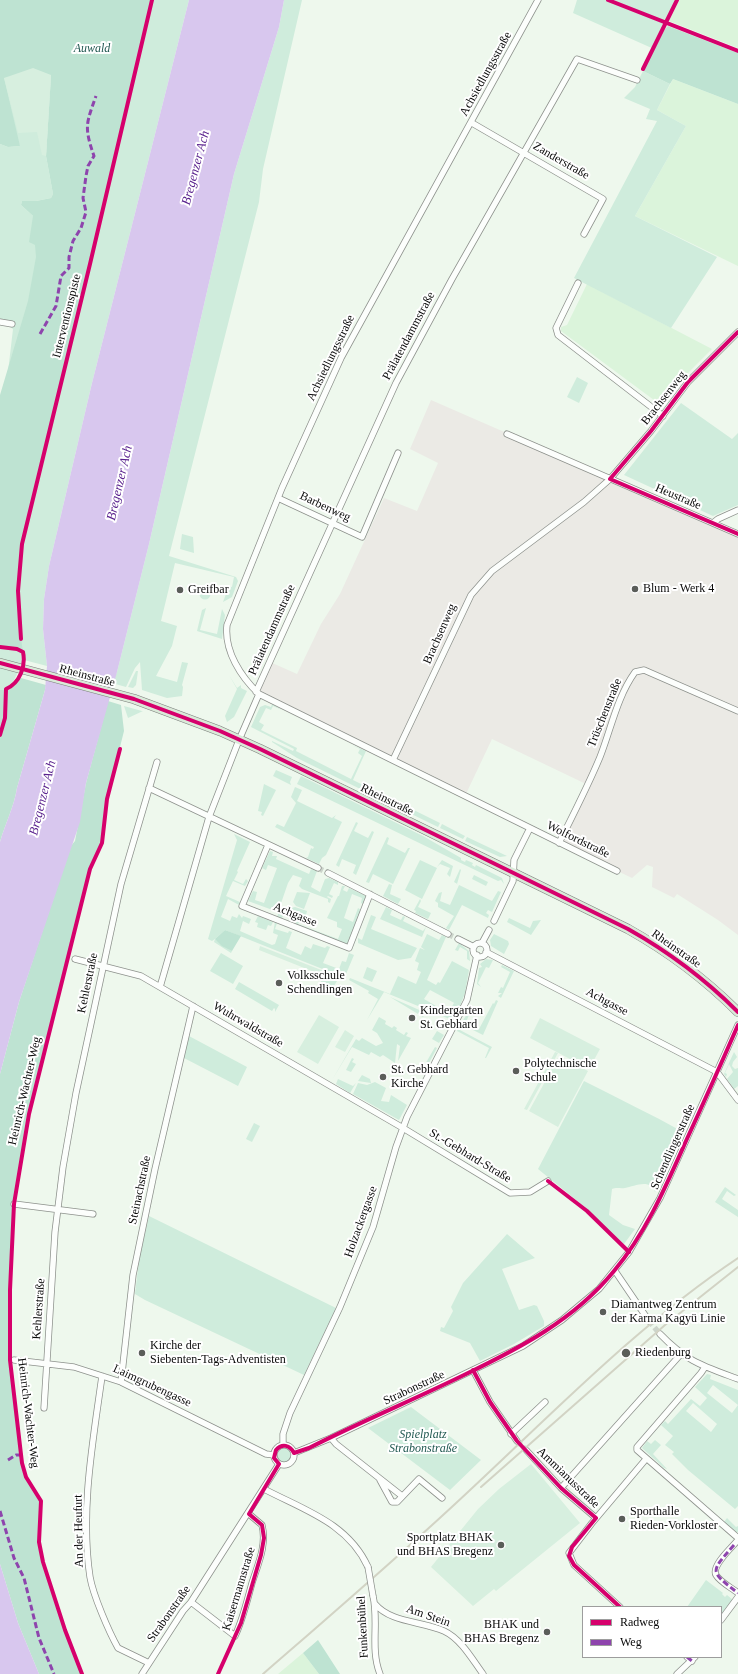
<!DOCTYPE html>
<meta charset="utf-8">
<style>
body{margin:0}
#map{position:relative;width:738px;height:1674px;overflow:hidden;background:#eef8ed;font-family:Georgia,serif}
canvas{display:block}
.legend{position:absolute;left:582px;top:1606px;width:140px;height:52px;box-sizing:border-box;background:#fff;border:1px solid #9d9d9d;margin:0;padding:5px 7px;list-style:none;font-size:12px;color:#0a0a0a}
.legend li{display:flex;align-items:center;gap:8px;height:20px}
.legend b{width:20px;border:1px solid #9d9d9d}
</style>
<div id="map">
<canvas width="738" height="1674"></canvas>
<ul class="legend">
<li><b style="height:5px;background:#d6006c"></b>Radweg</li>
<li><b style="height:5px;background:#8e44ad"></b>Weg</li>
</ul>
</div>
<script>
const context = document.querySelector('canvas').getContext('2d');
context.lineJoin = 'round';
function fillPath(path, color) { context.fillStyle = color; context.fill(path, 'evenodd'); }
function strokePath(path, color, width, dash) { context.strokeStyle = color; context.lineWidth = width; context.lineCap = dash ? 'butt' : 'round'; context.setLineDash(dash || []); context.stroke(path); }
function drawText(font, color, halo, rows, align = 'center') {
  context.font = font + ' Georgia,serif'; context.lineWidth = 4; context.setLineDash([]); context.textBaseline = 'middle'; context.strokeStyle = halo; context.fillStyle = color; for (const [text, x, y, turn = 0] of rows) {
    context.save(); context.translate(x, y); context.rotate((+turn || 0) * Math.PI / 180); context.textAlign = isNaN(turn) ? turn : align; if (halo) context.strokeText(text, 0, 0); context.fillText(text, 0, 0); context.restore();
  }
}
const industrial = new Path2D(`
 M431,400L738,534V935L718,920L677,894L674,898L652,887L653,867L647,865L632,878L559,843L586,784L492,739L465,796L256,692L270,662L297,674L321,624L340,594L384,498L417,511L438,463L410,449Z`);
const farmland = new Path2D(`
 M679,0H738V48L669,21Z
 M673,79L738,104V266L635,216L686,126L657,110Z
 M587,284L712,349L678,383L662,406L561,331V327L567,325Z
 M303,1653L319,1674H278Z`);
const green = new Path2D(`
 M6,0H189L92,383L49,566L44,599L43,629L47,666L24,660L9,690H0V440L13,329L0,319V144L8,147L20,146L0,113ZM51,75L78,78L63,234L33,216L21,205L22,201H36L51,198L53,194L46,156Z
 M284,0H302L263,169L259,202L169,556L236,577L238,581L232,597L223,602L229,586L232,587L234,577L175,563L161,621L177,626L172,646L156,676L177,682L182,662L188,663L182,685L183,687L182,696L167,698L142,690L140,662L135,668L126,687L112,683L117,672L149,544L234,174L279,27Z
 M577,0H676L654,49L573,13Z
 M643,71L670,84L657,110L686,126L635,216L717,257L671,328L574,278L657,121L646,119L650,109L624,98L635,87Z
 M577,377L588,383L579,403L567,397Z
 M681,403L732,439L738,433V505L713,516L624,475Z
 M182,534L193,537L194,553L180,549Z
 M199.5 594a5.5 5.5 0 1 1 11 0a5.5 5.5 0 1 1-11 0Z
 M206,608L200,630L217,634L222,609L225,615L222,639L197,631L202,610Z
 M136,671H138L136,685L133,688L128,687Z
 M229,675L237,688L241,685V688L247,691L234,717L227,722L225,716L237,689Z
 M272,704L282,710L273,706L271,710L266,708L259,722L264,725L261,730L297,748L296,751L351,779L362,756L358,753L360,749L352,745L366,751L353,780L440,823L438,827L297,758L272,742V741L293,751L294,749L251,727L260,707L265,705L271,707Z
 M124,706L142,711H143L128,718Z
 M276,770L292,777L290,782L291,785L273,776Z
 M301,776L423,836L461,858V860L465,862L466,860L473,863L472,865L475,867L476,865L502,878L504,884L501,880L498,881L297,784Z
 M264,784L276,790L263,816L261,815L262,812L258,811Z
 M295,787L302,790L297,801L332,818L336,815L334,818L342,822L326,855L322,858L319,864L306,858L308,857L311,848L313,849L314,847L275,827L277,824L284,827L296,803L291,797Z
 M356,822L358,823L354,831L368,838L372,831L374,832L356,875L353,873L356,865L342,859L339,867L336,865Z
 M442,824L465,836L463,839L440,828Z
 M234,834L250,842L237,871L238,872L234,880L243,884L246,879L248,881L245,886L233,881L226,896L240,902L239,905L228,899L221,917L230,921L232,916L237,918L239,914L242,918L243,916L251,919L249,924L243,921L240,931L272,945L275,944L278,935L273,933L275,922L277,923L275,929L288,933L289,931L292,932L286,948L301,955L305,946L311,949L313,944L325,948L327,946L330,947L323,963L339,969L342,961L346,962L349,953L354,955L346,974L340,976L225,930L215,939L232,951L231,953L214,942L215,939L212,941L208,939L237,840Z
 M387,837L389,838L387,844L405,853L408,848H410L393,884L373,874L369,883L366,882Z
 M467,837L507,856L500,857L465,841Z
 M270,851L273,852L272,856H277L276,859L309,874L311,869L317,871L311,887L320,892L325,879L329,878L338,882V885L334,883L329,894L333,896L332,898L328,896L327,897L331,899L330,903L328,902V899L302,889L299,886L302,878L293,875L288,883L278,912L248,901L253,891L257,892L255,900L264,903L277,868L268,865L266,870L262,868Z
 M420,860L437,868L422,899L405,890Z
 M442,860L453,866L450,877L447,874L450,868L440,864L437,867Z
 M460,869L461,870L457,884L492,901L498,891L501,892L492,912L488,910L486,913L489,915L488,918L462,905L449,930L446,928L454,916L438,907V903L435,901L439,893L442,892L440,901L450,905L459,885L454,882Z
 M474,875L488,882L486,886L472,879Z
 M389,884L392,885L390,894L401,899L398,904L383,896Z
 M342,886H345L343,890L347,892L349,888L366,896L363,904L361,903L362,898L352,894L344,918L353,922L358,908L361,910L347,945L296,924L297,919L284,914L281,920L277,918L279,910L289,913L291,908L295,907L307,911L306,915L302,914L298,924L338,939L342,929L337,927V922L327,918L338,896H339Z
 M297,892L310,893L304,909L296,906L293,902Z
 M420,899L421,901L418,907L431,913L428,919L415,913L416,911L414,910Z
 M386,907L392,910L390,915L401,920L403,916L405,917L403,921L423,931L426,927L422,937L380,919Z
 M371,915L376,917L371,929L417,948L411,958L398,960L358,943V938L362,940Z
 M258,916L273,922L271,926L268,925L266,930L257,927L258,923L255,922Z
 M509,918L530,928L533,921L541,920L531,935L507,922Z
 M427,934L439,940L442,935L446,937L427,980L436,985L438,982L440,983L452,961L469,970L465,993L460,1006L430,990L424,999L448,1013L454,1003L460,1006L452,1020L384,992L367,1020L378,999L368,993L369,991L349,980L350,978L390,994L398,976L416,984L421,972L417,970L419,963L415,961L420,948L425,950L421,947Z
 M494,934L508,941L509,944L504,954L491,946L490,940Z
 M459,943L469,951L470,961L467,959V951L460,947L458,951L455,950Z
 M221,953L243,966L233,984L210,971Z
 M486,959L493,960L501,964L493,960L489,968L486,967L478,983L481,987L477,984L479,968L482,967L480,964Z
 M502,965L514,971L501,998L498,996L502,993H498L501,987L503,988L510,972L501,967Z
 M367,967L377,971L372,982L363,978Z
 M324,976L337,981L331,991L319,985Z
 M239,982L279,1005L275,1012V1009L274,1008L272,1011L235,989Z
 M390,997L426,1013L423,1017Z
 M496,1000L498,1001L483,1035L461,1024L471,1007L475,1009L472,1016L469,1015L466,1022L479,1029L493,1003L494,1004Z
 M379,1017L386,1021L385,1024L392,1028L394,1026L397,1028L396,1030L404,1035L406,1032L408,1033L406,1036L411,1038L398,1061L400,1046L397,1044L395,1063L383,1055L380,1057L371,1052L369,1055L352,1047L332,1080L356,1039L359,1041L362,1038L376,1046L383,1043L377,1033L372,1030Z
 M458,1029L492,1047L486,1058H485L489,1048L457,1031Z
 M437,1031L444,1035L439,1043L432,1039Z
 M189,1036L247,1067L238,1086L184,1058Z
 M435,1047L437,1048L423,1074L420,1073Z
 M734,1052L737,1057L733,1062L732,1066L735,1069L738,1068V1086L734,1089L727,1079L733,1072L729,1064L725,1073L727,1074L726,1077L724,1074Z
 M352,1058L354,1059L352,1062L356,1064L351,1072L346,1070Z
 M362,1075L370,1079L371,1083L358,1081Z
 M338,1079L353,1086L356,1083L350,1093L336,1084Z
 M584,1081C617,1098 651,1114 683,1132L655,1192C651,1178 634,1186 625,1188C620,1189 617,1187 612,1189L609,1215L623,1225L635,1229L624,1244L621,1243L586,1208L538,1169Z
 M375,1082L386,1088L381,1101L389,1102L391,1095L407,1105L399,1120L353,1094L358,1083L367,1085Z
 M254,1123L260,1126L252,1142L246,1139Z
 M725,1187L736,1195L734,1196L727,1191L722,1199L738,1210V1217L715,1202Z
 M149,1216L336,1308L304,1375L145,1300L135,1294L139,1260Z
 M507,1234L535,1258L502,1269L519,1310L534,1305L537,1306L544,1321V1326L514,1344L480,1361L470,1343L440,1331L441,1327L444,1328L453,1311L451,1307L463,1283Z
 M707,1374L711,1375L710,1379L738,1390V1506L735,1509L688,1470L672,1454L674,1452L665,1445L673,1436L661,1425L665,1421L668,1424L691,1399L700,1406L707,1398L695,1387ZM713,1385L738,1405L732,1413L707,1393ZM693,1403L717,1424L711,1432L686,1411Z
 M411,1407L481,1460L450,1490L368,1428Z
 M655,1440L661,1445L653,1454L667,1469L664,1468L642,1448L647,1441L651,1444Z
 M277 1455a7 7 0 1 1 14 0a7 7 0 1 1-14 0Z
 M727,1518L736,1527L738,1526V1532H736L724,1522Z
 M706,1580L723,1593L722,1594L725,1597L727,1595L733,1600L721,1617V1607H687Z`);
const forest = new Path2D(`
 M0,0H152L90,264L22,544C17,580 17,615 23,652L17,649L0,647V395L28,301L36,257L35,245L29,242L33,216L21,205L22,201H36L51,198L53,194L46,156L51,75L4,78L20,146L8,147L0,144Z
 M668,26L738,53V104L673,79L670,84L643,71L665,29Z
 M21,678L46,685L45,690L17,788C14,807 5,824 0,842V690H9Z
 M108,701L121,705L124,731L107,799L102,843L90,869L29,1114L14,1204L10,1290V1360L22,1463L26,1477L41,1501L39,1542L43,1562L65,1630L82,1674H39L18,1623L0,1564V1074L19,1002L70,847L75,841L86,783Z
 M225,930L241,936L232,951L222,946L215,939Z
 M318,1640L340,1674H319L303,1653Z`);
const pitch = new Path2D(`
 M33,68L51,75L46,156L42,155L37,132L18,133L4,78Z
 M260,946L339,977L337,981L259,950Z
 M319,1015L339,1027L318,1064L297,1052Z
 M540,1018L600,1049L589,1069L530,1038Z
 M345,1030L354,1036L345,1052L335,1047Z
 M555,1052L558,1053L527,1110L524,1109Z
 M559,1056L588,1071L558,1127L529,1111Z
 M531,1464L580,1523L496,1591L494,1589L473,1606L431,1567L478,1509L499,1489Z`);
const water = new Path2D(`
 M189,0H284L279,27L234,174L149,544L117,672L86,783L80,822L19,1002L0,1074V842C5,824 14,807 17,788L45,690L47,666L43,629L44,599L49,566L92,383Z
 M0,1564L18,1623L39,1674H0Z`);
const streetTunnel = new Path2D(`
 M318,868L328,873
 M448,934L458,939
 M649,1321L660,1334
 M517,1441L527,1451`);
const street = new Path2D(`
 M538,0L341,358L282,488L227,625C224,651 241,677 259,694L617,871
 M472,123L603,199L584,234
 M578,283L556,328L558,335L663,416
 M0,322L12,324
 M507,434L738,534
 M278,498L362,537L398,453
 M713,523L718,519L738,510
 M256,692L396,383L452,279L577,59L637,80
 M393,760L471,595L492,571L584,502L610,479L651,431L688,382L738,332
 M149,788L318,868
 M559,843C573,815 588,786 600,757C611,729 617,697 635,672L644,670L738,711
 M268,845L242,906L349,948L370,894
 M328,873L448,934
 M494,921L513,881L514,860L530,828
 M458,939L474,947
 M482,943L489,930
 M473 950a7 7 0 1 1 14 0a7 7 0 1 1-14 0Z
 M486,952L717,1072L738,1100
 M75,959L141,976L403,1128L510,1193L530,1192L548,1181
 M160,987L209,817L239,740L259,694
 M14,1204L93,1214
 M615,1271L649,1321
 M660,1334C687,1362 703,1366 738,1379
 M14,1360L74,1367L121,1382L266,1454L274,1455
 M705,1367L701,1373L637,1447V1450L738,1538
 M473,1370L490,1402L517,1441
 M102,1376C93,1441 80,1511 90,1577C93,1595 109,1632 118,1648L149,1663
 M121,1382L133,1275L155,1169L193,1006
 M44,1408L55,1232L63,1167L76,1093L121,884L157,762
 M511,1434L545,1402
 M331,1438L336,1444L402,1496
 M274 1455a10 10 0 1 1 20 0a10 10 0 1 1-20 0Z
 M283,1445V1434L290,1413L340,1307L373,1227L396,1147L407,1117L467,1000L477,955
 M527,1451L561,1488L596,1518
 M294,1453L331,1438L523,1346L562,1320L599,1289L629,1252L660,1198L738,1025
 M380,1480L392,1502H397L419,1479L442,1498
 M561,1488L681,1354
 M264,1489C304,1510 348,1523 368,1567
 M738,1540C732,1547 711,1566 716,1575C720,1582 732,1588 738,1593
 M373,1596C379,1622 370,1649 380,1674
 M191,1602L235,1636C243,1619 247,1601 252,1583C258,1564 267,1545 262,1525L249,1514
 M375,1604C391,1623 422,1621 444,1631C461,1639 472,1659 483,1674
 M620,1607L574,1565L569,1553L592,1523L646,1459
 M721,1620L738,1597
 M687,1657L692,1661
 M142,1674L183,1611L191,1602L279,1464
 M677,1674L695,1657`);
const primary = new Path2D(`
 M0,663L134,699L220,731L260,749L628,929C669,952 705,979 738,1012`);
const rail = new Path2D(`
 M481,1487L665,1325L738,1267
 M263,1674C332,1614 402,1554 469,1491C556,1410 639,1324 738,1258`);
const streetBridge = new Path2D(`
 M368,1567L373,1596`);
const quiet = new Path2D(`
 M40,334L56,306L61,276L69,268V257L73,241L81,228L86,212L83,198L86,176L88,166L94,156C84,127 86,124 96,96
 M8,1460L16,1455H21
 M0,1511L14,1558L24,1578L39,1638L54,1674
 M734,1545C711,1572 708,1570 738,1593
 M687,1657L692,1661`);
const cycleway = new Path2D(`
 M608,0L738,51
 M643,69L677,0
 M738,332L688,382L651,431L610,479L738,534
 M21,639L18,591L22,544L90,264L152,0
 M0,647L17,649L23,652C26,666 20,683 6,689L5,718L0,735
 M0,663L134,699L220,731L260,749L628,929C669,952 705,979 738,1012
 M548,1181L587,1211L629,1252
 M473,1370L490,1402L517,1441L561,1488L596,1518L572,1547L569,1556L574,1565L620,1607
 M82,1674L65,1630L43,1562L39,1542L41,1501L26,1477L22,1463L10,1360V1290L14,1204L29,1114L90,869L102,843L107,799L120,749
 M218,1674L241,1623L261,1555L264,1538L262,1525L249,1514L279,1464L274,1458L276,1450C282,1443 290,1445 294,1453L309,1448C360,1422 413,1400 464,1375C520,1348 574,1320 614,1271C646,1233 666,1186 686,1141C704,1102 721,1064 738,1025`);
const markers = [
 [635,589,4,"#5a5d59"],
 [180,590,4,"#5a5d59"],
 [279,983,4,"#5a5d59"],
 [412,1018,4,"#5a5d59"],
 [516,1071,4,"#5a5d59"],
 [383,1077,4,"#5a5d59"],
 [603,1312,4,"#5a5d59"],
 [142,1353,4,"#5a5d59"],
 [626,1353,5,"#5a5d59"],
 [622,1519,4,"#5a5d59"],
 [501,1545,4,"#5a5d59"],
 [547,1632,4,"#5a5d59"]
];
const parkNames = [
 ["Auwald",92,49],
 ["Spielplatz",423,1435],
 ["Strabonstraße",423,1449]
];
const streetNames = [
 ["Achsiedlungsstraße",486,74,-61],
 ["Zanderstraße",561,161,30],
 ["Interventionspiste",67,316,-76],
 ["Prälatendammstraße",409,336,-62],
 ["Achsiedlungsstraße",331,358,-64],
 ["Brachsenweg",664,398,-52],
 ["Heustraße",678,497,23],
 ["Barbenweg",325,507,25],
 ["Prälatendammstraße",272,630,-66],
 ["Brachsenweg",440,634,-66],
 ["Rheinstraße",87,676,15],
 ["Trüschenstraße",605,713,-68],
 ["Rheinstraße",387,800,26],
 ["Wolfordstraße",578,840,26],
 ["Achgasse",295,915,22],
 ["Rheinstraße",676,949,35],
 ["Kehlerstraße",88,983,-78],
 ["Achgasse",607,1002,28],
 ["Wuhrwaldstraße",248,1025,30],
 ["Heinrich-Wachter-Weg",25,1091,-77],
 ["Schendlingerstraße",673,1147,-66],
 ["St.-Gebhard-Straße",470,1156,31],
 ["Steinachstraße",140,1190,-78],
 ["Holzackergasse",361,1222,-70],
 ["Kehlerstraße",39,1309,-86],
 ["Laimgrubengasse",152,1386,25],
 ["Strabonstraße",414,1388,-25],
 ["Heinrich-Wachter-Weg",28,1413,83],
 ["Ammianusstraße",568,1478,44],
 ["An der Heufurt",79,1531,-91],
 ["Kaisermannstraße",239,1589,-73],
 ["Strabonstraße",169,1614,-55],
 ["Am Stein",428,1616,19],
 ["Funkenbühel",363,1627,-93]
];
const poiNames = [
 ["Blum - Werk 4",643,589],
 ["Greifbar",188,590],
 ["Volksschule",287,976],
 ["Schendlingen",287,990],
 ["Kindergarten",420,1011],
 ["St. Gebhard",420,1025],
 ["Polytechnische",524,1064],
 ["Schule",524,1078],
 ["St. Gebhard",391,1070],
 ["Kirche",391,1084],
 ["Diamantweg Zentrum",611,1305],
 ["der Karma Kagyü Linie",611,1319],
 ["Kirche der",150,1346],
 ["Siebenten-Tags-Adventisten",150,1360],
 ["Riedenburg",635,1353],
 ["Sporthalle",630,1512],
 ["Rieden-Vorkloster",630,1526],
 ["Sportplatz BHAK",493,1538,"right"],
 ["und BHAS Bregenz",493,1552,"right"],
 ["BHAK und",539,1625,"right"],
 ["BHAS Bregenz",539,1639,"right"]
];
const waterNames = [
 ["Bregenzer Ach",196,168,-75],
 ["Bregenzer Ach",120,483,-77],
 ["Bregenzer Ach",43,798,-76]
];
fillPath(industrial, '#ebeae5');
fillPath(farmland, '#dbf4db');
fillPath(green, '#cfecdc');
fillPath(forest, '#bee3d2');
fillPath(pitch, '#d7efdf');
fillPath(water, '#d8c7ee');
strokePath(streetTunnel, '#ccd4cb', 5.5, [5.5, 3]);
strokePath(street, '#8d918c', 7);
strokePath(primary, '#7a7e7a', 10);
strokePath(street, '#fcfefc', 5.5);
strokePath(primary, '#dae9d9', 9);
strokePath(rail, '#d2d3c4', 2);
strokePath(streetBridge, '#8d918c', 7, []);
strokePath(streetBridge, '#fcfefc', 5.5);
strokePath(quiet, '#8e44ad', 3, [6, 3]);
strokePath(cycleway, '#d6006c', 4);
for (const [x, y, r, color] of markers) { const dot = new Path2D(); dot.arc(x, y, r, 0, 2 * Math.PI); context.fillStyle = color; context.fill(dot); strokePath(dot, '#fff', 1.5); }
drawText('italic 12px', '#225952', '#fff', parkNames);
drawText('12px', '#0a0a0a', '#fff', streetNames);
drawText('12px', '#0a0a0a', '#fff', poiNames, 'left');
drawText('italic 13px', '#59218d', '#fff', waterNames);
</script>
